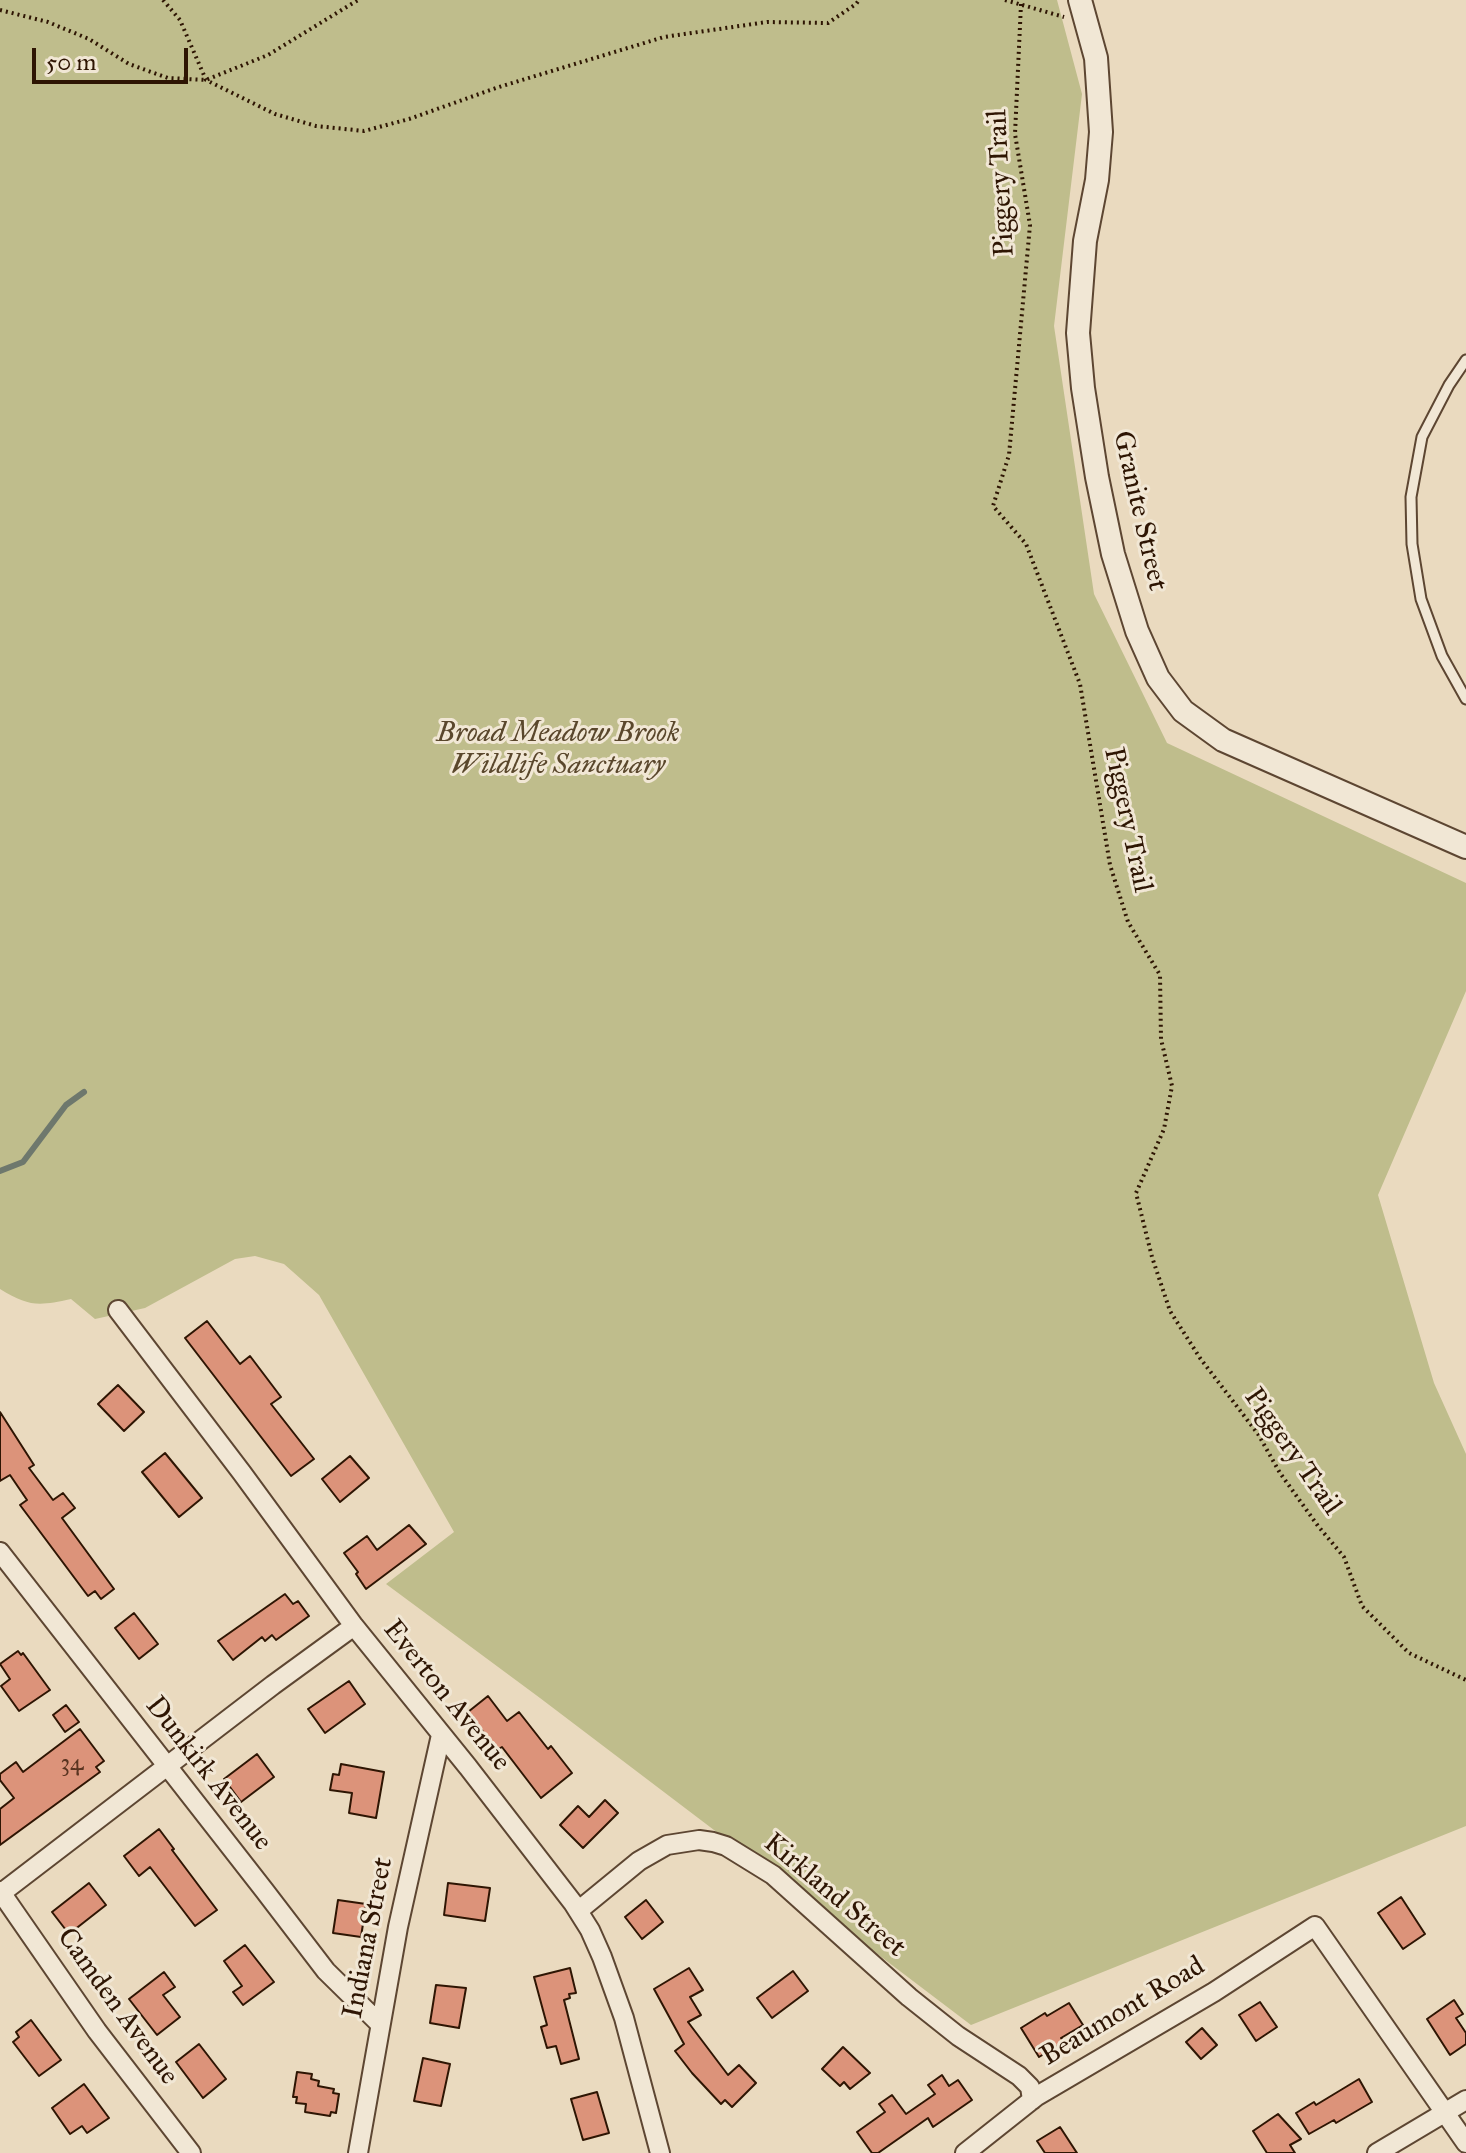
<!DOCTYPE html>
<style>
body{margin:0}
#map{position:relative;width:1466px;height:2153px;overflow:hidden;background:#eadabf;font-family:"IM FELL Great Primer",serif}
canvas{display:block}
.scale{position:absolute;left:32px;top:48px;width:156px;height:36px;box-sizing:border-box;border:4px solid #2e1503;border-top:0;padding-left:10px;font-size:24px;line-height:28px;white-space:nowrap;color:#2e1503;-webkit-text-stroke:6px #f1e7d5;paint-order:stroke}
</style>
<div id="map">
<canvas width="1466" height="2153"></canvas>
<div class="scale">50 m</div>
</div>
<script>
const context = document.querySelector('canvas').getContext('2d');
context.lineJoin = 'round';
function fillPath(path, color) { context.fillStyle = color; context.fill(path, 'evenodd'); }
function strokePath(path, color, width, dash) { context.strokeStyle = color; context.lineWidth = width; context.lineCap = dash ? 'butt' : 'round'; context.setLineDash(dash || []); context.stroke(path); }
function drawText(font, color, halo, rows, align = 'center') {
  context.font = font + ' "IM FELL Great Primer",serif'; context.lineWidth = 6; context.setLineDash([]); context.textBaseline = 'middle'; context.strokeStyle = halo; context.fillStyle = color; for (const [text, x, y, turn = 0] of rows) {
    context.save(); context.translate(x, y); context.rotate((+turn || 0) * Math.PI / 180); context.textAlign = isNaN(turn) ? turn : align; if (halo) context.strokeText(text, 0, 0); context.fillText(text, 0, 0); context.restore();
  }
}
const green = new Path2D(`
 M0,0H1057L1082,94L1054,326L1094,594L1167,743L1466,883V991L1378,1195L1434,1383L1466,1454V1826L971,2025L540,1698L386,1584L454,1532L319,1295L284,1264L255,1256L235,1259L145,1308L95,1319L71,1299C39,1306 29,1307 0,1289Z`);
const stream = new Path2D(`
 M0,1171L23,1162L66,1105L84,1092`);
const building = new Path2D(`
 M207,1321L240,1364L250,1356L281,1397L271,1404L314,1459L291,1476L185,1338Z
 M118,1385L144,1412L124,1431L98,1404Z
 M0,1412L34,1465L29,1468L53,1500L63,1493L75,1508L62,1518L114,1589L101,1599L95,1591L88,1596L20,1505L27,1500L10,1475L0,1481Z
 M165,1453L202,1498L179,1517L142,1472Z
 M350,1456L369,1478L340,1502L322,1479Z
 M409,1525L426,1544L366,1589L356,1574L358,1572L344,1553L367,1536L377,1550Z
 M285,1594L293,1604L298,1601L309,1616L276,1640L272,1635L265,1641L262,1637L233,1660L218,1641Z
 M134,1613L158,1644L139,1659L115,1628Z
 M18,1651L21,1655L23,1653L50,1690L19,1711L1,1686L10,1679L0,1664Z
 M349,1681L365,1704L325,1733L308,1709Z
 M488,1696L507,1721L519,1712L548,1749L551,1746L572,1773L541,1798L502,1747L497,1750L468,1712Z
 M66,1705L79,1722L65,1732L53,1715Z
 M80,1729L104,1761L96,1767L100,1772L0,1845V1809L14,1798L0,1780V1774L16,1762L23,1772Z
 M257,1754L274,1777L241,1802L224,1779Z
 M341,1764L384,1772L376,1818L349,1813L352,1793L330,1790L333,1774L339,1775Z
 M605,1800L618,1813L583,1848L560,1825L578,1806L589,1817Z
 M159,1829L174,1849L172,1850L217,1910L195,1926L150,1867L139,1876L124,1856Z
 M89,1883L106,1905L69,1934L52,1912Z
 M448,1883L490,1888L485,1921L444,1915Z
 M1401,1897L1425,1934L1403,1949L1378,1913Z
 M338,1900L366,1904L361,1937L333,1933Z
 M646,1900L663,1922L642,1939L625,1917Z
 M245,1945L274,1982L243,2005L233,1992L242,1986L224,1961Z
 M570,1968L576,1993L569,1994L570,1998L564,2000L579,2059L561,2064L556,2046L547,2048L541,2027L547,2025L534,1977Z
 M689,1968L703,1990L690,1997L701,2015L688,2022L728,2075L739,2065L756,2083L732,2107L725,2100L721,2104L692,2073L675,2051L684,2044L654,1989Z
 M793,1971L808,1991L772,2018L757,1998Z
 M164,1972L175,1987L163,1995L180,2017L157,2035L129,1999Z
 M436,1985L466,1988L459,2028L430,2023Z
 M1454,2000L1463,2014L1456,2018L1466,2033V2044L1450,2055L1427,2019Z
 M1260,2002L1277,2027L1256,2041L1239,2015Z
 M1069,2003L1083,2025L1061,2038L1064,2042L1039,2057L1021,2028L1045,2013L1047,2016Z
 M31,2020L61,2060L39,2076L13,2042L19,2037L16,2032Z
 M1202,2028L1217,2045L1201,2059L1186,2042Z
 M199,2044L226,2079L203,2098L176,2062Z
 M843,2047L870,2073L850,2089L844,2082L840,2086L822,2069Z
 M423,2058L450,2064L441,2106L414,2101Z
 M297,2072L312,2074L311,2079L319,2081L318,2086L334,2089L333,2093L339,2094L336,2113L331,2112L330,2116L305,2112L306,2104L296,2103L297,2097H293Z
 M942,2075L949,2086L958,2080L972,2100L933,2127L928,2118L878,2153H872L857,2132L885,2112L879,2104L892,2095L906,2114L935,2094L928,2085Z
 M1359,2079L1372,2102L1336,2123L1334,2120L1309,2134L1296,2113L1314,2102L1316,2105Z
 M84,2084L109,2118L87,2133L82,2126L70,2134L52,2108Z
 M597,2092L609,2133L583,2140L571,2099Z
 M1278,2114L1301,2139L1290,2145L1295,2153H1267L1253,2131Z
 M1060,2127L1077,2153H1045L1037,2141Z`);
const path = new Path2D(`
 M163,0L180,20L206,80L275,114L316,126L364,131L409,119L499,87L664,37L767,22L828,23L856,4L859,0
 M1005,0L1064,17
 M1021,4L1015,134L1030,225L1009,455L993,506L1026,544L1080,684L1110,865L1128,922L1160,975L1161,1039L1172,1086L1164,1129L1136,1193L1152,1257L1170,1311L1200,1358L1258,1434L1280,1473L1318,1526L1344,1557L1362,1606L1409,1653L1466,1680
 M0,10L48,22L89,39L129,64L168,78L206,80L268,55L358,0`);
const service = new Path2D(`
 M1466,360L1449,385L1422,437L1411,497L1412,544L1421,599L1442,656L1466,699`);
const minor = new Path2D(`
 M118,1310L242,1473L354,1626L468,1767L573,1903L590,1930L602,1957L624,2018L660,2153
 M0,1552L264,1890L326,1971L380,2024
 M0,1891L97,2031L191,2153
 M0,1894L273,1685L354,1626
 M578,1911L639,1861L667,1845L699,1840L713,1842L726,1846L773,1875L909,1997L958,2036L1019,2076L1030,2087L1032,2100
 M358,2153L398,1927L441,1735
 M965,2153L1037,2096L1214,1992L1315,1926L1466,2143
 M1377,2153L1466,2100`);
const tertiary = new Path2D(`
 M1080,0L1096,58L1101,132L1097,180L1085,241L1078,333L1083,388L1097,477L1113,554L1137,631L1158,678L1183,711L1223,740L1466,847`);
const numberNames = [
 ["34",72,1764]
];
const streetNames = [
 ["Piggery Trail",1002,183,-93],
 ["Granite Street",1139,511,77],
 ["Piggery Trail",1127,820,78],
 ["Piggery Trail",1292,1452,55],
 ["Everton Avenue",446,1696,51],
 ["Dunkirk Avenue",208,1774,52],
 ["Kirkland Street",834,1896,40],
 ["Indiana Street",369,1938,-79],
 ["Camden Avenue",117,2007,54],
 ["Beaumont Road",1123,2012,-31]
];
const parkNames = [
 ["Broad Meadow Brook",558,734],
 ["Wildlife Sanctuary",558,766]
];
fillPath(green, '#bfbd8c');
strokePath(stream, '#6e786d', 6);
fillPath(building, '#dc937a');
strokePath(building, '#2e1503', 2);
strokePath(service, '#5d4632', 13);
strokePath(minor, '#5d4632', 22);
strokePath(tertiary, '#5d4632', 26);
strokePath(path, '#2e1503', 4, [2, 4]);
strokePath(service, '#f1e7d5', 9);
strokePath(minor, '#f1e7d5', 18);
strokePath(tertiary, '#f1e7d5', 22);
drawText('24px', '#5a3421', null, numberNames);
drawText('28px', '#2e1503', '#f1e7d5', streetNames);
drawText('italic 28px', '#5a472c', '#f1e7d5', parkNames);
</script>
